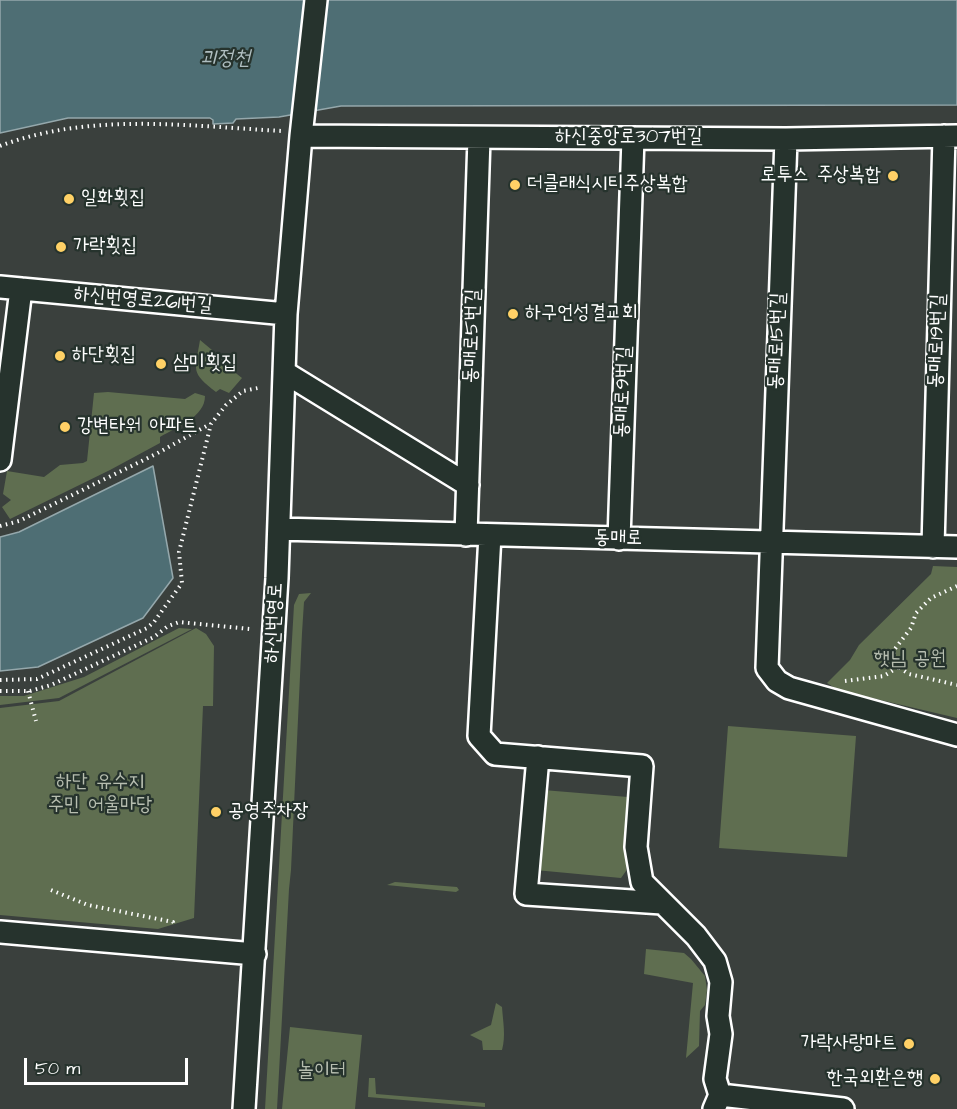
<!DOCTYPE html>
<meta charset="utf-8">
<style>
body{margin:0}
#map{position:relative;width:957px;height:1109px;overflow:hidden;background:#3a403d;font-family:"Architects Daughter",sans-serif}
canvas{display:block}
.scale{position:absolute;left:24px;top:1058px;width:164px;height:27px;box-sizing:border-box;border:3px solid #fff;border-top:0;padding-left:8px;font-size:18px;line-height:21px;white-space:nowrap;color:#fff;-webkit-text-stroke:4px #26332d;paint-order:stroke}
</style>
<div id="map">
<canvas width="957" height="1109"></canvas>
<div class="scale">50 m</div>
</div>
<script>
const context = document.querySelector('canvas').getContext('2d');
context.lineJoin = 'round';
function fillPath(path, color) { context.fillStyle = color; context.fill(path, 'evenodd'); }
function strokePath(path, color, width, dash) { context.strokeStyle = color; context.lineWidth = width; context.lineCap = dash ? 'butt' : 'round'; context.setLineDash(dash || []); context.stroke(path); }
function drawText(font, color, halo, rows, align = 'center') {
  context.font = font + ' "Architects Daughter","Poor Story",sans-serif'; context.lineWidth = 4.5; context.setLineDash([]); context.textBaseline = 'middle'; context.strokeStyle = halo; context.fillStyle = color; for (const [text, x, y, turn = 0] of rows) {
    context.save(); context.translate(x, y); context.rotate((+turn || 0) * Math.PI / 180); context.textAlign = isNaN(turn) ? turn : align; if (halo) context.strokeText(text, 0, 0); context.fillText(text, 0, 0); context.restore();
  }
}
const green = new Path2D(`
 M200,340L212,350L213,355L242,378L229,393L220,389L216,392C190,372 195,371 200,340Z
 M108,392L185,399L195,393L205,396C205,417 177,427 160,437V443L110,470L10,519L2,507L11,500L3,494L7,471L44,477L60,465L83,463L87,461L94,393Z
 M933,566L957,567V718L838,690L827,683L850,660L859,645L931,574Z
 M311,593L304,602L302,633L291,870L289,889L277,1109H265L294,605L299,594Z
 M179,628L192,629L59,698L0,705V696H24L84,677Z
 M196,628L206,634L214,646L213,706H203L194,918L158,929L0,915V708L59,701Z
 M728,726L856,736L847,857L719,848Z
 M543,790L628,797L626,871L621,878L535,870Z
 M395,882L457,887L459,890L456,892L387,885Z
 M646,949L684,953L691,959L705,976L707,990L705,1005L700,1011L699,1046L686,1058L693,983L644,974Z
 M496,1003L502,1007C503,1022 506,1036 502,1050H483L482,1041L470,1035L491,1025Z
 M290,1027L362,1035L355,1109H282Z
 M369,1078H375L376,1094L485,1103V1107L368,1097Z`);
const water = new Path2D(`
 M0,0H957V105L341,106L279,117L236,119L233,123L213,124V120L210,118H68L0,133Z
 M153,466L173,578L143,618L38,667L0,671V537L19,532Z`);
const path = new Path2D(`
 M0,146C90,112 188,126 282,131
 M0,526L19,521L156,454L210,424
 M957,586L931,598L916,613L911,628L894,650V664L909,674L957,685
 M0,680L37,679L147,628L154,622L182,583L179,552L211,424L226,405L243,391L258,388
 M845,681L884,676L898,667
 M0,691H30L51,685L154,637L168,626L179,622L250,629
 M28,691L36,721
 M51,890L88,905L173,922L174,926`);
const minor = new Path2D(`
 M301,136L786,139L957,136
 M786,139L767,668L777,681L789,688L957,735
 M0,287L286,314
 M284,372L468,485
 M0,460L21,289
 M279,529L957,547
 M466,535L479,138
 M490,535L479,736L495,754L642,766L636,847L642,882L696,936L715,961L721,982L718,1016L721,1034L715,1079L720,1095
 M619,539L633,138
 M933,547L944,136
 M538,757L526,894L662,903
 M0,932L255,954
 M244,1109L277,578L286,314L301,136L316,0
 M714,1109L720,1095L843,1109`);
const markers = [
 [893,176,6,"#ffd166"],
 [515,185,6,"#ffd166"],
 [69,199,6,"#ffd166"],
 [61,247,6,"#ffd166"],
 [513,314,6,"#ffd166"],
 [60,356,6,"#ffd166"],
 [161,364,6,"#ffd166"],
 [65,427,6,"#ffd166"],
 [216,812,6,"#ffd166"],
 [909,1044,6,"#ffd166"],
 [935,1079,6,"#ffd166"]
];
const streetNames = [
 ["하신중앙로307번길",629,138],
 ["하신번영로261번길",143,301,5],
 ["동매로5번길",473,336,-88],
 ["동매로15번길",778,341,-88],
 ["동매로19번길",938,341,-88],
 ["동매로9번길",624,392,-88],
 ["동매로",618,539,1],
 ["하신번영로",275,623,-87]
];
const poiNames = [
 ["로투스 주상복합",881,176,"right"],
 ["더클래식시티주상복합",527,185],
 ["일화횟집",81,199],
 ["가락횟집",73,247],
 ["하구언성결교회",525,314],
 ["하단횟집",72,356],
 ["삼미횟집",173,364],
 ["강변타워 아파트",77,427],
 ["공영주차장",228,812],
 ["가락사랑마트",897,1044,"right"],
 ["한국외환은행",923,1079,"right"]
];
const parkNames = [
 ["햇님 공원",910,660],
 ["하단 유수지",100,783],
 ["주민 어울마당",100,806],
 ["놀이터",322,1072]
];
const waterNames = [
 ["괴정천",225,60]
];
fillPath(green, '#5f6e50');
fillPath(water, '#4e6e74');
strokePath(water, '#95a8ac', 1.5);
strokePath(minor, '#fff', 26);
strokePath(path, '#fff', 4, [1.5, 4.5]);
strokePath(minor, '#26332d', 21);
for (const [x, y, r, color] of markers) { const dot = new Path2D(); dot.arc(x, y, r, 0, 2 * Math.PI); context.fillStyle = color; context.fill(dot); strokePath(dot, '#26332d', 2); }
drawText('20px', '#fff', '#26332d', streetNames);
drawText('20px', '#fff', '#26332d', poiNames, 'left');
drawText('20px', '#b7beb0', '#26332d', parkNames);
drawText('italic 21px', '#afbec0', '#26332d', waterNames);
</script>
